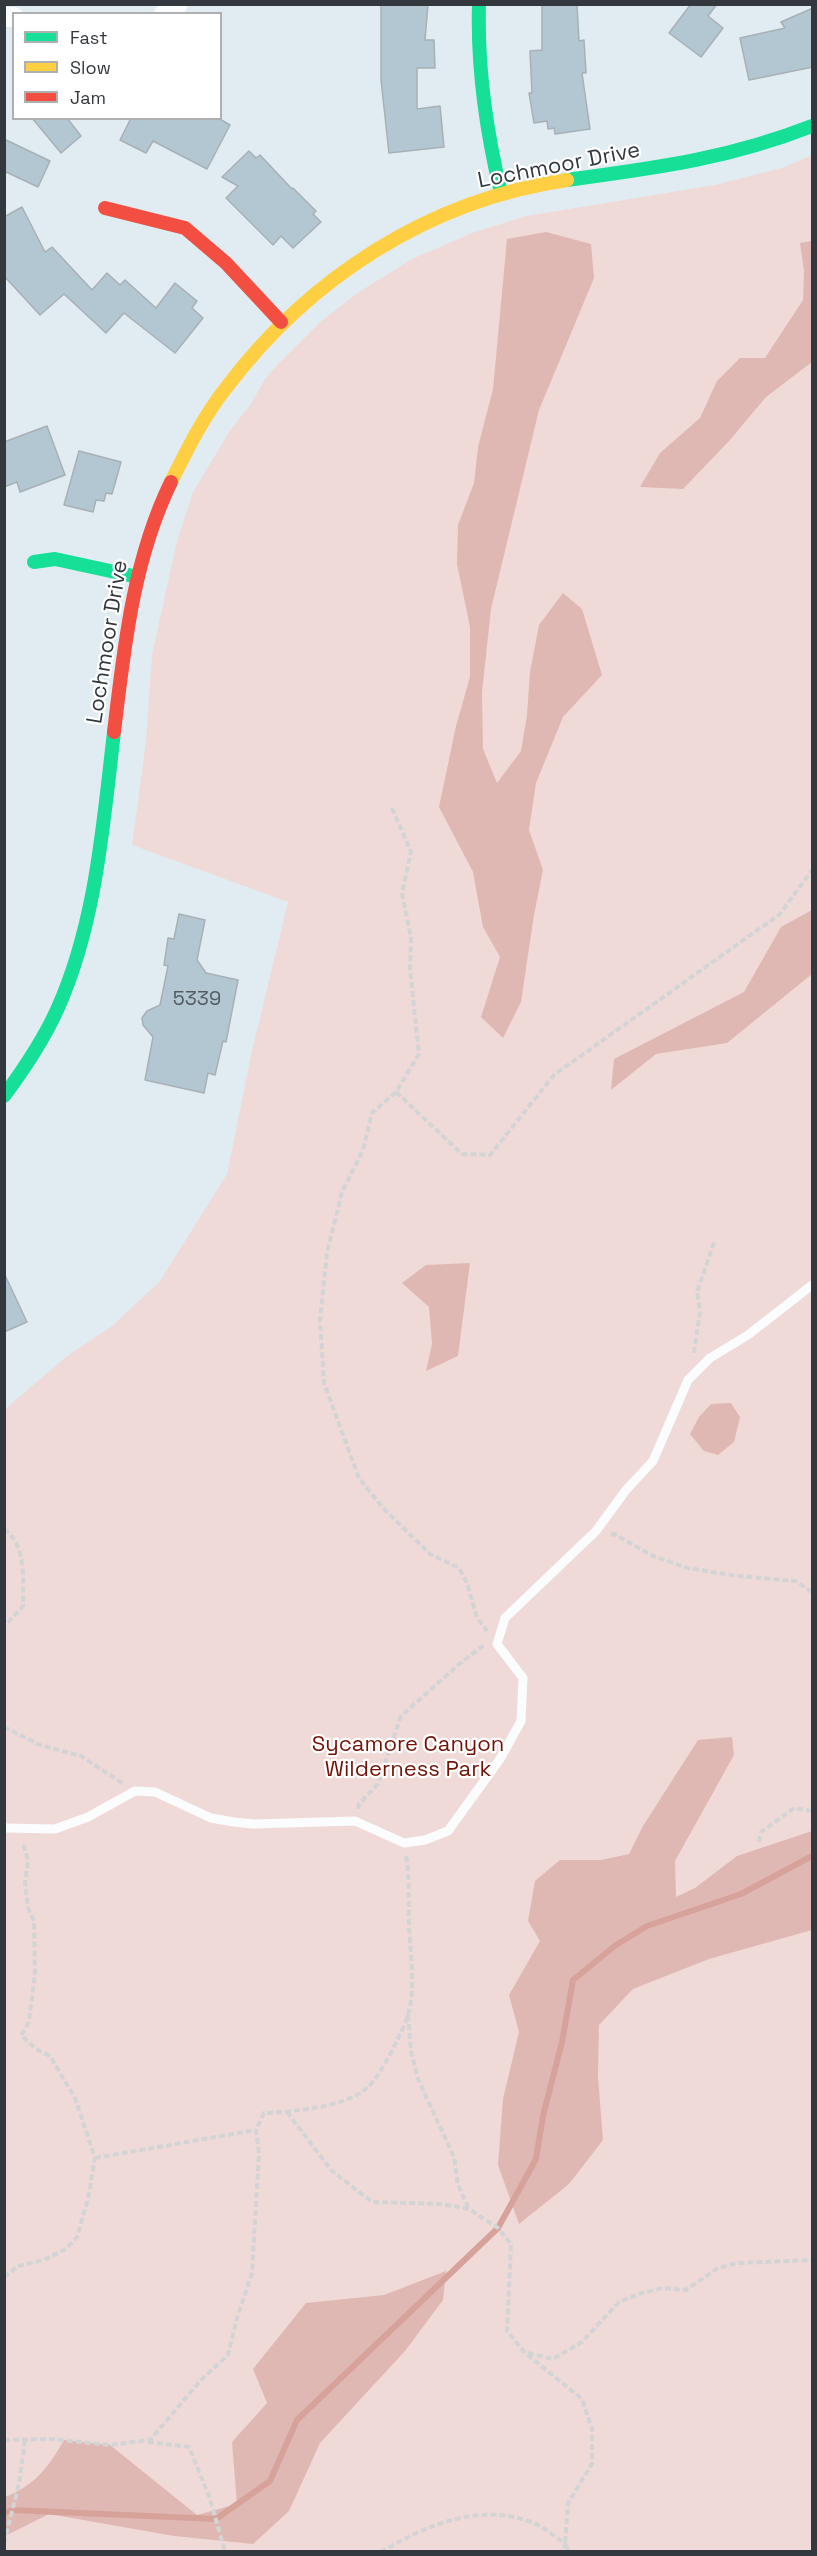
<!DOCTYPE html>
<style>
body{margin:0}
#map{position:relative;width:817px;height:2556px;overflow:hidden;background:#e1ecf2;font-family:"Space Grotesk",sans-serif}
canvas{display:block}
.frame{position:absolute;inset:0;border:6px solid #32383d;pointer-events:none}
.legend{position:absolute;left:12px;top:12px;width:210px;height:108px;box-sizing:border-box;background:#fff;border:2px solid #adafb1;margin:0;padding:8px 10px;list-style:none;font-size:18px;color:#32383d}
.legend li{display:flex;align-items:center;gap:12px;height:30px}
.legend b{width:30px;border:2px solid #adafb1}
</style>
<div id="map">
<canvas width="817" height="2556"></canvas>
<div class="frame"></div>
<ul class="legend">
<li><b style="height:8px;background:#16e098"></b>Fast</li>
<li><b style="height:8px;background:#ffcf43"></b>Slow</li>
<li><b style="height:8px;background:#f24e42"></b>Jam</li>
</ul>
</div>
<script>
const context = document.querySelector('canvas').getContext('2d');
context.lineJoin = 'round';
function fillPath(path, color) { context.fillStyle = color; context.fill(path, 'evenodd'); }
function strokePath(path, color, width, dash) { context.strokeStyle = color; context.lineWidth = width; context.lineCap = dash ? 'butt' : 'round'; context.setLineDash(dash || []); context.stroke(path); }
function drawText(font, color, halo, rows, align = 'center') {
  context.font = font + ' "Space Grotesk",sans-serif'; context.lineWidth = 4.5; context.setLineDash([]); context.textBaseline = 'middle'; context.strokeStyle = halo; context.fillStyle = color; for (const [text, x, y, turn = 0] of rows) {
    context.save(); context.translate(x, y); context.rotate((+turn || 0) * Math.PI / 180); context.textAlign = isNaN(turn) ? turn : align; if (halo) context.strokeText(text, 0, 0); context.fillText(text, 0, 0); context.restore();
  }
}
const green = new Path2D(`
 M812,155V2551H5L4,1410L67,1356L112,1326L160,1281L227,1174L251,1055L288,902L132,845L146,741L152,654L177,541L193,492L231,429L250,405L265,379L276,366L320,322L359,292L412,259L472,233L526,216L715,185L782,168Z`);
const forest = new Path2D(`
 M546,232L591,244L594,278L539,410L491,609L482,692L483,749L497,783L521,751L527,715L530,672L539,625L563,593L582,609L602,675L563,717L536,783L529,830L543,870L534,915L521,1002L503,1038L481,1017L500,957L483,927L473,872L439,807L456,726L470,677V627L457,564L458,525L474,483L478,447L493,389L507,239Z
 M812,241V362L766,397L729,441L683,489L640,487L660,453L700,418L717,381L740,358H765L803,300L804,271L800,243Z
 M812,910V974L727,1043L656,1054L611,1090L614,1059L744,992L781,927Z
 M470,1263L458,1356L426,1371L432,1344L429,1307L402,1283L426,1265Z
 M731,1403L740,1417L734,1442L718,1455L704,1451L690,1434L699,1417L711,1404Z
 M732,1737L734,1755L675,1861L676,1897L695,1888L737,1856L812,1831V1930L709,1959L633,1989L599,2025L598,2077L603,2140L569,2184L519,2224L498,2165L503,2099L519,2032L509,1995L540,1941L528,1921L535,1881L560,1860H601L629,1854L643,1826L698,1740Z
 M446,2271L443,2300L405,2351L320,2443L289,2511L253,2544L174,2536L49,2514L5,2536V2497C35,2485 48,2468 64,2440L110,2445L197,2515L237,2504L232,2442L267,2403L253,2369L306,2303L384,2295Z`);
const stream = new Path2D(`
 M4,2513L13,2510L216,2519L270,2481L297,2420L498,2228L536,2159L543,2116L562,2042L573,1980L616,1945L647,1926L741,1894L812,1856`);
const building = new Path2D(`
 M381,4H428L425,40H434L435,68H417V109L440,106L444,147L389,153L381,80Z
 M542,4H577L579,41L584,40L586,73H582L590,129L555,134L554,128L548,129L547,121L534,123L529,93H532L530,51L542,50Z
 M691,4H717L708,16L723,28L701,57L669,33Z
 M813,8V67L749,80L740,38L785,28L781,22Z
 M32,118H67L81,136L61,153Z
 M131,118H218L230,125L207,169L153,141L146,153L120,140Z
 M4,139L50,161L38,187L4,171Z
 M249,151L256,158L260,155L292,189L293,188L316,211L313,214L321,222L293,248L281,236L273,245L226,198L238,186L222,177Z
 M22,207L45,252L52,247L92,290L107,273L120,285L125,280L156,308L175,283L197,301L192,308L203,318L175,353L124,313L106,333L64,294L40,315L4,276V217Z
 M47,426L65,475L20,492L17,482L4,487V442Z
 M79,451L121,462L112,494L106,493L104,501L96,500L93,512L64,505Z
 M179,914L205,920L197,960L206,973L238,980L226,1042L223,1041L215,1075L208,1073L204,1093L145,1080L153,1037L143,1025L142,1018L147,1011L160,1005L168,966L164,965L168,938L174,939Z
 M4,1273L27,1322L4,1332Z`);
const path = new Path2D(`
 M392,808L411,852L402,893L411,938L410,969L419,1054L396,1092L372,1113L363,1150L342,1192L327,1253L320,1320L324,1383L359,1478L382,1507L430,1554L459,1568L467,1583L477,1618L487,1631
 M396,1092L462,1154L490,1155L554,1075L780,914L812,870
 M694,1353L700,1311L697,1292L715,1240
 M4,1529C27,1546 23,1580 23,1606L4,1627
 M611,1535L614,1534L653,1556L688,1568L737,1576L795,1581L812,1592
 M4,1727L40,1745L81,1756L122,1783
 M358,1809L359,1804L378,1784L401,1716L458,1665L484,1645
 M759,1842L761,1832L794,1808L812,1811
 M408,2015L411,2051L418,2079L454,2157L458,2185L469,2209
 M287,2112L331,2170L372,2202L441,2204L469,2209L498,2228L511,2244L507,2331L525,2353L582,2399L592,2429V2464L568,2503L565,2543L569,2552
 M95,2158L256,2130
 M4,2277L18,2266L44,2260L66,2249L77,2237L88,2199L95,2158L75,2098L50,2056L36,2049L21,2035L29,2022L35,1973L34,1921L28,1908L25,1883L28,1860L23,1843
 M528,2353L553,2359L582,2342L619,2302L642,2293L663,2288L686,2290L718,2268L738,2263L812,2260
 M4,2440L50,2439L110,2445L150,2440L201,2380L228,2355L237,2318L252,2273L259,2153L256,2130L264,2113C292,2112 347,2107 368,2087C381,2075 403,2031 408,2015C416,1987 410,1952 409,1924C408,1901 410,1879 406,1856
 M148,2442L189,2447L210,2499L225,2552
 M4,2543L19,2484L25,2440
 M381,2552C429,2524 480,2502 534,2523C545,2528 555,2537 565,2543L564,2552`);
const lane = new Path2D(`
 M4,1828L55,1829L88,1817L135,1791L155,1792L211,1818L234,1822L254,1824L355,1821L404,1843L425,1840L448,1831L500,1759L521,1721L523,1678L497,1644L505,1618L596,1531L626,1490L653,1461L688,1380L710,1358L748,1335L812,1285`);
const street = new Path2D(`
 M164,14L178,4
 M4,17H14`);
const fast = new Path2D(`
 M479,4C477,69 486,130 501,193
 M567,180C655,168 728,159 812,126
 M34,562L55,559L138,577
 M4,1096C24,1069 43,1041 57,1010C96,924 103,825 114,732`);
const slow = new Path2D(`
 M171,482C187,450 203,417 226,388C309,278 429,200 567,180`);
const jam = new Path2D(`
 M105,208L185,228L226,263L281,322
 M114,732C124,648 133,560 171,482`);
const numberNames = [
 ["5339",197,1000]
];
const streetNames = [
 ["Lochmoor Drive",559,166,-11],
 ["Lochmoor Drive",108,642,-81]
];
const parkNames = [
 ["Sycamore Canyon",408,1745],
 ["Wilderness Park",408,1770]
];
fillPath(green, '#f0dad8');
fillPath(forest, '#e0b8b3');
strokePath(stream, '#d7a29a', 6);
fillPath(building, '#b3c7d3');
strokePath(building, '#a8b0b4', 1.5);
strokePath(path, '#d2d4d6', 4, [6, 3]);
strokePath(lane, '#fafcfd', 9);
strokePath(street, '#fafcfd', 20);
strokePath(fast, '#16e098', 14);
strokePath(slow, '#ffcf43', 14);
strokePath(jam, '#f24e42', 14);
drawText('20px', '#525c62', null, numberNames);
drawText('22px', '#32383d', '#fff', streetNames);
drawText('22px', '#731306', '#fff', parkNames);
</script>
